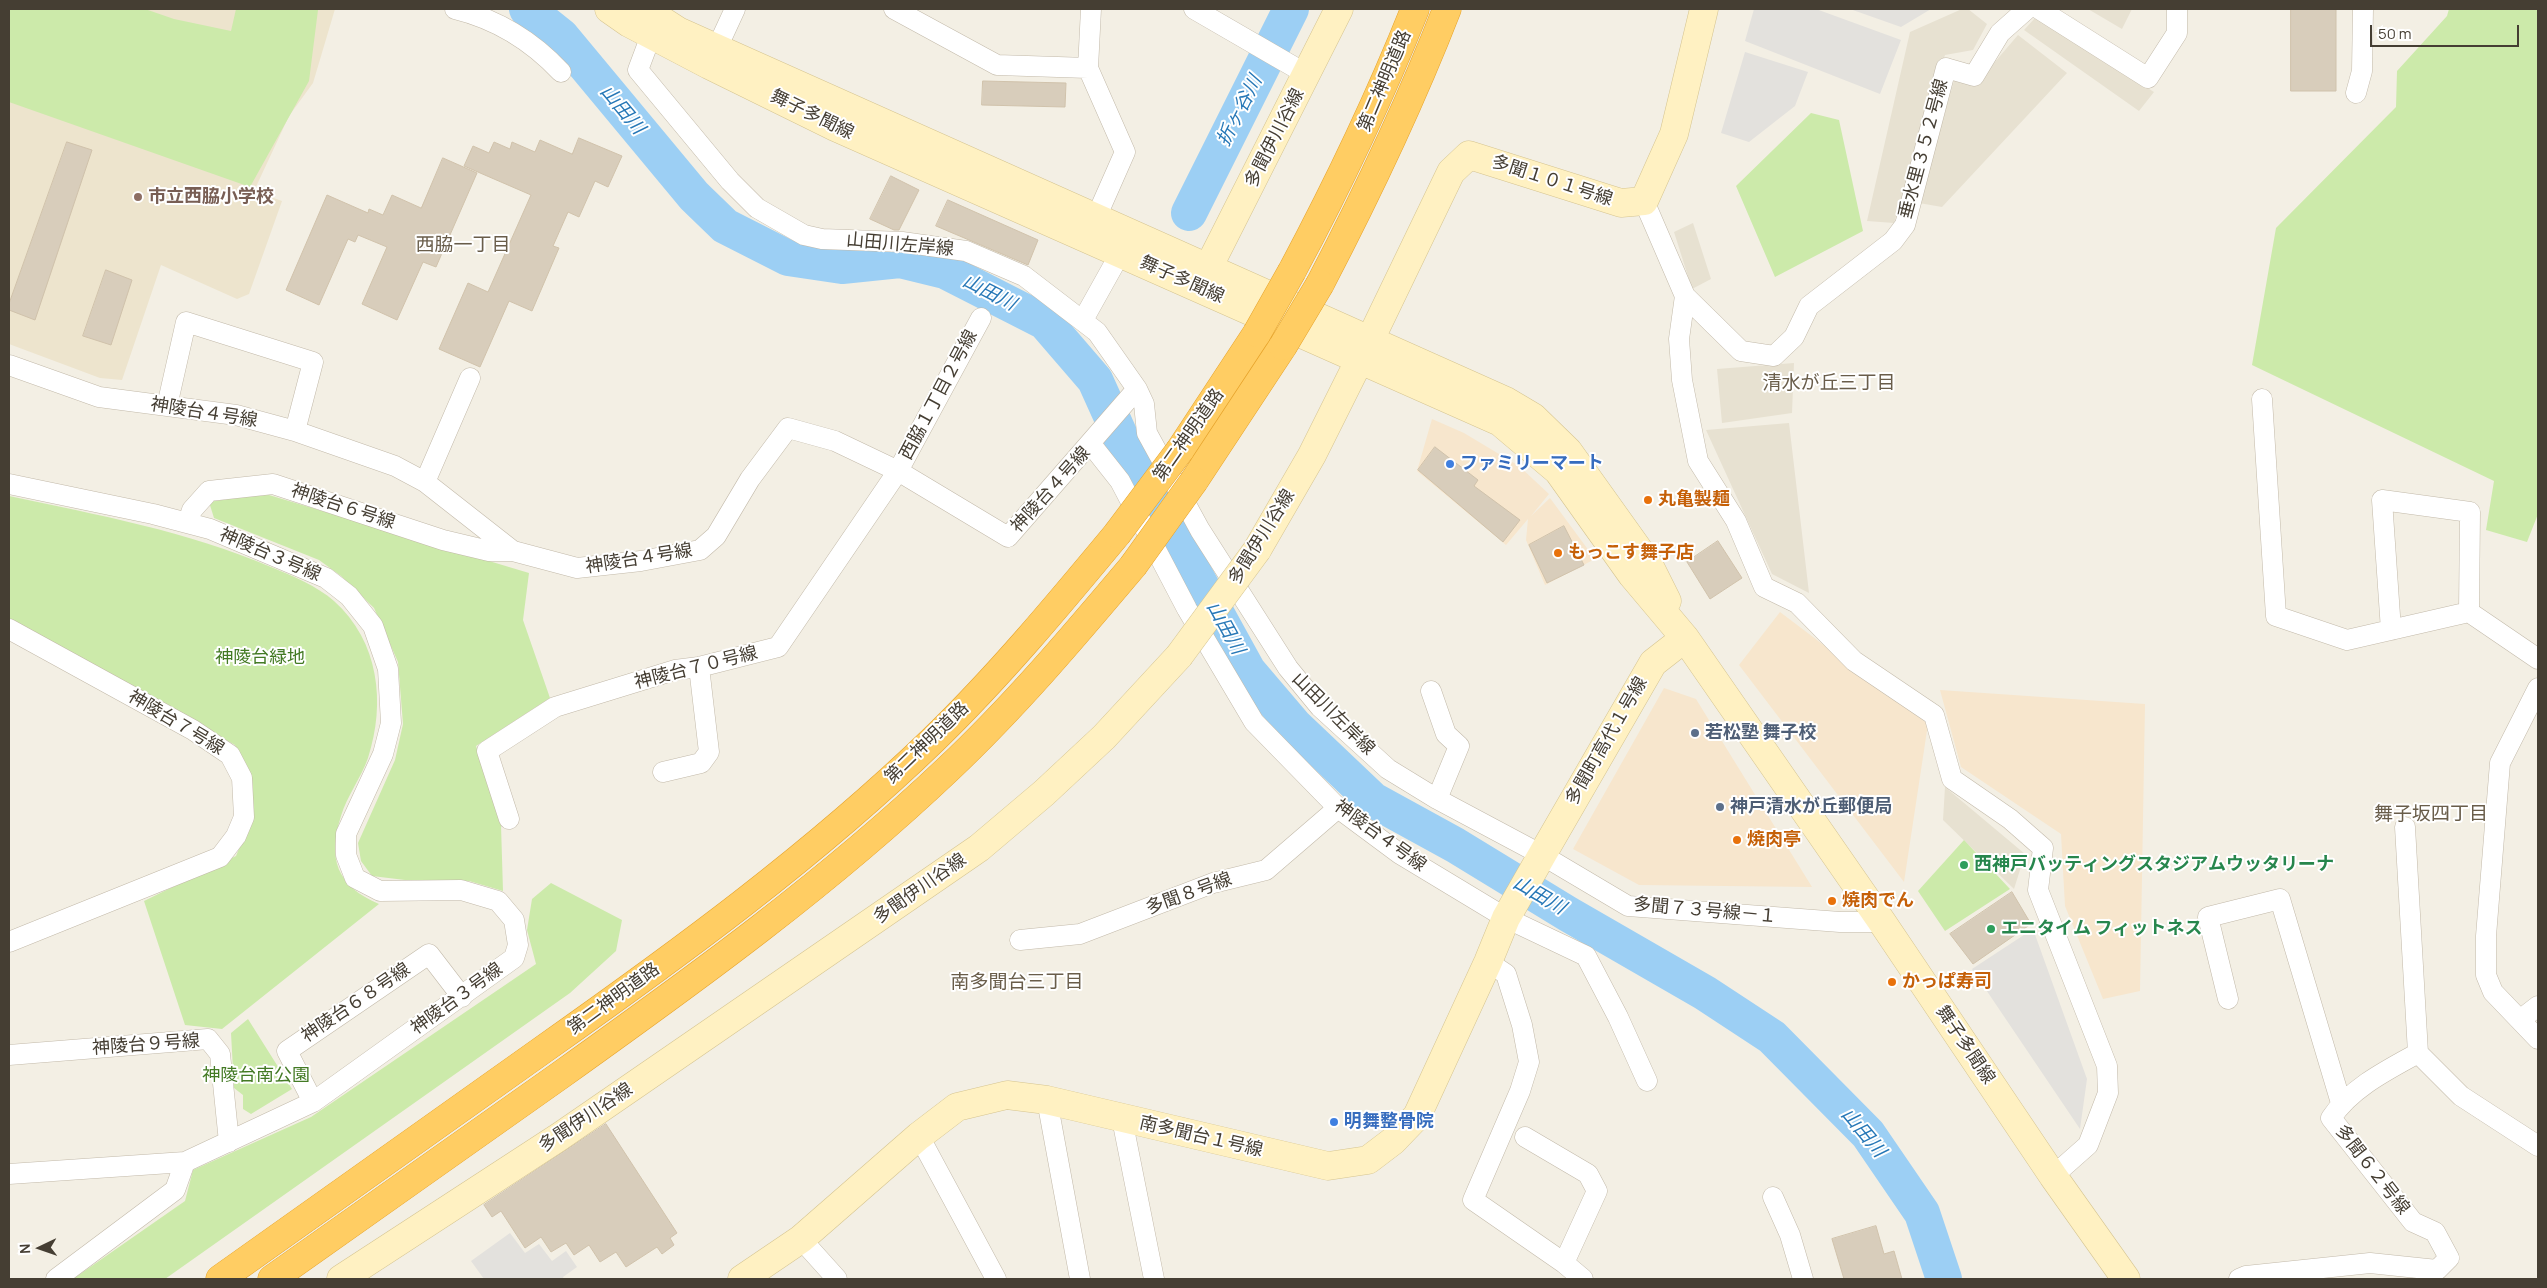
<!DOCTYPE html>
<meta charset="utf-8">
<style>
body{margin:0}
#map{position:relative;width:2547px;height:1288px;overflow:hidden;background:#f3efe4;font-family:Manrope,sans-serif}
canvas{display:block}
.frame{position:absolute;inset:0;border:10px solid #453e33;pointer-events:none}
.north{position:absolute;left:15px;top:1223px;width:50px;height:50px;-webkit-text-stroke:4px #fff;paint-order:stroke;rotate:267deg;font-size:14px;font-weight:700;line-height:20px;text-align:center;color:#453e33}
.north::after{content:'';display:block;margin:auto;width:18px;height:22px;background:#453e33;clip-path:polygon(50% 0,100% 100%,50% 72%,0 100%)}
.scale{position:absolute;left:2370px;top:25px;width:149px;height:22px;box-sizing:border-box;border:2px solid #453e33;border-top:0;padding-left:6px;font-size:15px;line-height:18px;white-space:nowrap;color:#453e33;-webkit-text-stroke:4px #fff;paint-order:stroke}
</style>
<div id="map">
<canvas width="2547" height="1288"></canvas>
<div class="frame"></div>
<div class="north">N</div>
<div class="scale">50 m</div>
</div>
<script>
const context = document.querySelector('canvas').getContext('2d');
context.lineJoin = 'round';
function fillPath(path, color) { context.fillStyle = color; context.fill(path, 'evenodd'); }
function strokePath(path, color, width, dash) { context.strokeStyle = color; context.lineWidth = width; context.lineCap = dash ? 'butt' : 'round'; context.setLineDash(dash || []); context.stroke(path); }
function drawText(font, color, halo, rows, align = 'center') {
  context.font = font + ' Manrope,"Noto Sans JP",sans-serif'; context.lineWidth = 4; context.setLineDash([]); context.textBaseline = 'middle'; context.strokeStyle = halo; context.fillStyle = color; for (const [text, x, y, turn = 0] of rows) {
    context.save(); context.translate(x, y); context.rotate((+turn || 0) * Math.PI / 180); context.textAlign = isNaN(turn) ? turn : align; if (halo) context.strokeText(text, 0, 0); context.fillText(text, 0, 0); context.restore();
  }
}
const residential = new Path2D(`
 M1962,9H1968L1987,24L1973,50L1945,55L1894,223L1867,221L1910,32Z
 M2088,9H2132L2122,29Z
 M2035,18L2154,92L2139,111L2024,30Z
 M2018,35L2067,73L1942,207L1919,203L1955,77L1976,84Z
 M1693,223L1711,279L1692,289L1674,232Z
 M1794,363L1792,413L1722,423L1717,369Z
 M1789,423L1809,593L1772,574L1706,430Z
 M1945,787L2025,854L2014,889L1943,820Z`);
const commercial = new Path2D(`
 M1432,419L1464,433L1519,466L1549,494L1531,516L1550,498L1595,559L1545,585L1526,540L1528,519L1506,545L1417,471Z
 M1780,612L1928,724L1904,882L1739,665Z
 M1664,688L1696,699L1812,887L1639,885L1573,849Z
 M1940,690L2145,704L2140,991L2103,999L2065,906L2061,834L1961,767Z`);
const education = new Path2D(`
 M9,9H335L313,83L289,116L254,191L282,201L249,294L237,299L161,265L122,380L100,378L9,344Z`);
const green = new Path2D(`
 M9,9H145L174,19L231,31L236,9L318,10L309,81L250,187L9,102Z
 M2449,9H2538V514L2527,542L2486,530L2494,481L2252,365L2276,228L2396,107L2397,71L2447,16Z
 M1811,113L1839,120L1863,231L1775,277L1736,186Z
 M269,495L529,573L523,620L550,698L476,746L501,825L503,891L469,881L405,880L372,876L361,861L358,843L395,760L403,724L398,662L374,608L341,576L319,560L214,518L209,502L245,496Z
 M9,496C98,515 187,531 271,567C293,576 317,586 334,601C379,641 386,703 368,758C361,778 347,796 341,816C327,859 337,886 379,904L222,1029L185,1025L144,901L236,856L253,814L250,780L235,745L9,618Z
 M1964,840L2010,889L1945,931L1918,891Z
 M551,883L622,920L616,951L570,993L165,1279H73L185,1201L193,1170L311,1117L536,964L527,930L532,899Z
 M248,1019L292,1089L251,1114L243,1109V1095L234,1088L231,1033Z`);
const parking = new Path2D(`
 M1754,9H1816L1901,40L1880,94L1745,41Z
 M1850,9H1931L1901,27Z
 M1745,52L1808,72L1795,106L1749,142L1721,133Z
 M2033,929L2087,1079L2080,1129L1972,969Z
 M510,1233L525,1253L539,1244L552,1261L566,1251L577,1267L563,1277L564,1279H484L471,1261Z`);
const river = new Path2D(`
 M527,9L561,36L694,196L725,226L788,258L842,266L900,260L945,271L1045,322L1095,380L1127,451L1248,671L1294,725L1373,800L1455,845L1568,914L1705,993L1772,1037L1868,1134L1922,1213L1944,1279
 M1189,213L1291,9`);
const building = new Path2D(`
 M2291,9H2336V91H2291Z
 M983,81L1066,83L1065,107L982,105Z
 M579,138L622,156L608,187L595,181L579,217L568,212L553,246L559,248L532,311L509,301L480,367L439,349L468,283L488,292L531,195L464,166L473,146L489,153L494,142L510,149L512,142L535,152L540,140L572,154Z
 M67,142L92,150L35,320L9,310V304Z
 M443,158L477,173L436,267L423,262L397,320L362,304L387,247L358,235L355,242L348,239L319,305L286,290L327,195L368,213L369,209L383,215L392,195L421,208Z
 M891,176L919,190L899,230H894L870,219Z
 M948,200L1038,240L1028,265L936,226Z
 M106,270L132,280L111,345L83,336Z
 M1435,447L1478,480L1474,486L1520,520L1503,542L1418,470Z
 M1564,526L1584,565L1547,583L1529,545Z
 M1718,541L1742,578L1710,599L1687,562Z
 M2012,892L2031,924L1973,964L1950,934Z
 M606,1124L677,1233L670,1238L674,1245L662,1254L657,1247L626,1267L616,1252L600,1262L589,1245L574,1255L566,1243L551,1252L541,1237L525,1248L501,1211L492,1217L484,1205Z
 M1876,1226L1884,1254L1894,1251L1902,1279H1844L1832,1239Z`);
const street = new Path2D(`
 M455,9C496,19 532,41 561,72
 M894,9L997,65L1088,68
 M1091,9L1088,68L1125,152L1091,229
 M1194,9L1308,75
 M2039,9L2148,78L2177,33V9
 M656,22L638,70L730,181L757,208L804,235L822,239L902,242L966,251L1024,276L1097,332L1137,389L1144,404L1147,433L1200,530L1288,668L1320,707L1388,769L1437,799L1542,855L1628,906L1840,922H1882
 M711,61L735,9
 M2356,93L2362,71L2363,9
 M1644,201L1685,296L1679,339L1682,380L1698,461L1736,521L1764,587L1797,603L1854,661L1934,715L1952,779L2010,819L2043,848L2038,890L2107,1066L2108,1093L2088,1145L2053,1176
 M1685,296L1741,351L1774,356L1794,337L1809,306L1893,241L1905,225L1946,68L1974,76L2000,33L2027,9
 M1083,320L1121,252
 M9,365L99,397L236,415L295,431L395,466L425,482L513,551L577,568L641,561L700,550L716,536L750,479L788,428L835,441L898,471L1008,537L1090,443L1120,481L1187,609L1254,722L1338,808L1400,854L1506,918L1586,956L1618,1017L1647,1081
 M2262,399L2276,616L2347,640L2469,612L2538,659
 M167,406L186,322L313,362L295,431
 M1090,443L1137,389
 M425,482L470,378
 M9,484L153,514L210,529L326,578L349,596L373,626L388,669L391,723L383,754L346,834V855L355,878L380,891L461,890L498,901L514,920L518,945L514,958L313,1102L185,1162L175,1190L56,1279
 M188,522L192,510L209,491L273,484L443,540L489,551H513
 M9,629L193,730L230,755L242,778L244,817L236,836L220,857L9,942
 M2391,630L2382,500L2470,512L2469,612
 M2538,688L2500,763L2486,936V975L2493,992L2538,1039
 M1431,691L1446,734L1459,746L1437,799
 M663,772L701,763L709,752L699,667
 M509,819L487,751L555,707L675,670L699,667L778,647L898,471L981,318
 M2405,827L2418,1053L2461,1096L2538,1146
 M1020,940L1080,934L1213,883L1266,870L1338,808
 M1488,962L1506,974L1522,1025L1529,1062L1520,1091L1473,1200L1564,1263L1583,1279
 M2228,999L2208,917L2280,899L2341,1103
 M2520,1020L2538,1006
 M9,1055L208,1039L220,1054L229,1142
 M1047,1100L1080,1279
 M313,1102L287,1051L429,954L462,997
 M1122,1119L1154,1279
 M919,1136L996,1279
 M1525,1137L1588,1174L1597,1191L1564,1263
 M9,1174L185,1162
 M1773,1197L1790,1235L1803,1279
 M801,1239L837,1279
 M2239,1279L2246,1276L2370,1263L2437,1270L2449,1258L2435,1232L2413,1222L2331,1118C2351,1088 2387,1070 2418,1053`);
const secondary = new Path2D(`
 M609,9L629,23L709,65L835,127L1500,422L1558,471L1632,575L1685,638L1882,922L2053,1176L2126,1279
 M644,9L678,31L1506,401L1533,417L1568,451L1648,563L1667,601
 M1201,282L1339,9
 M1370,340L1451,172L1469,155L1621,203L1644,201L1674,134L1704,9
 M1257,550L1312,455L1360,359
 M341,1279L559,1137L979,848L1044,793L1104,737L1179,656
 M742,1279L801,1239L919,1136L957,1107L1007,1095L1047,1100L1328,1166L1368,1160L1393,1141L1417,1116L1488,962L1506,918L1542,855L1653,663L1685,638`);
const highway = new Path2D(`
 M1292,271C1338,185 1379,99 1415,9
 M1320,284C1367,194 1410,104 1447,9
 M1180,450L1257,333
 M1194,481L1283,346
 M220,1279C327,1203 434,1127 541,1051C677,955 813,856 933,740C999,676 1058,605 1117,534
 M272,1279C369,1211 465,1142 562,1074C695,979 828,883 947,770C1014,707 1074,636 1133,566`);
const secondaryBridge = new Path2D(`
 M1179,656L1257,550`);
const highwayBridge = new Path2D(`
 M1257,333L1292,271
 M1283,346L1320,284
 M1117,534L1180,450
 M1133,566L1194,481`);
const markers = [
 [138,197,5,"#8d6e63"],
 [1450,464,5,"#3f7fe0"],
 [1648,500,5,"#e8710a"],
 [1558,553,5,"#e8710a"],
 [1695,733,5,"#5c6f8a"],
 [1720,807,5,"#5c6f8a"],
 [1737,840,5,"#e8710a"],
 [1964,865,5,"#2e9e5b"],
 [1832,901,5,"#e8710a"],
 [1991,929,5,"#2e9e5b"],
 [1892,982,5,"#e8710a"],
 [1334,1122,5,"#3f7fe0"]
];
const streetNames = [
 ["第二神明道路",1385,81,-67],
 ["舞子多聞線",812,115,26],
 ["多聞伊川谷線",1275,138,-63],
 ["垂水里３５２号線",1924,149,-75],
 ["多聞１０１号線",1552,181,18],
 ["山田川左岸線",900,245,5],
 ["舞子多聞線",1182,280,24],
 ["西脇１丁目２号線",939,395,-62],
 ["神陵台４号線",204,413,9],
 ["第二神明道路",1189,435,-55],
 ["神陵台４号線",1051,490,-48],
 ["神陵台６号線",343,507,18],
 ["多聞伊川谷線",1262,537,-58],
 ["神陵台３号線",270,555,23],
 ["神陵台４号線",639,559,-9],
 ["神陵台７０号線",696,668,-14],
 ["山田川左岸線",1333,714,45],
 ["神陵台７号線",176,723,31],
 ["多聞町高代１号線",1607,741,-60],
 ["第二神明道路",927,743,-44],
 ["神陵台４号線",1380,836,36],
 ["多聞伊川谷線",920,889,-35],
 ["多聞８号線",1189,894,-20],
 ["多聞７３号線－１",1705,911,5],
 ["神陵台３号線",457,999,-36],
 ["第二神明道路",614,999,-36],
 ["神陵台６８号線",356,1003,-34],
 ["神陵台９号線",146,1045,-4],
 ["舞子多聞線",1965,1045,56],
 ["多聞伊川谷線",586,1118,-34],
 ["南多聞台１号線",1201,1137,13],
 ["多聞６２号線",2372,1170,52]
];
const educationNames = [
 ["市立西脇小学校",148,197]
];
const shopNames = [
 ["ファミリーマート",1460,464],
 ["明舞整骨院",1344,1122]
];
const foodNames = [
 ["丸亀製麺",1658,500],
 ["もっこす舞子店",1568,553],
 ["焼肉亭",1747,840],
 ["焼肉でん",1842,901],
 ["かっぱ寿司",1902,982]
];
const parkNames = [
 ["神陵台緑地",260,658],
 ["神陵台南公園",256,1076]
];
const serviceNames = [
 ["若松塾 舞子校",1705,733],
 ["神戸清水が丘郵便局",1730,807]
];
const leisureNames = [
 ["西神戸バッティングスタジアムウッタリーナ",1974,865],
 ["エニタイム フィットネス",2001,929]
];
const waterNames = [
 ["山田川",622,110,50],
 ["折ヶ谷川",1240,111,-63],
 ["山田川",989,293,27],
 ["山田川",1225,628,61],
 ["山田川",1539,896,30],
 ["山田川",1863,1133,50]
];
const neighbourhoodNames = [
 ["西脇一丁目",463,246],
 ["清水が丘三丁目",1829,384],
 ["舞子坂四丁目",2431,815],
 ["南多聞台三丁目",1017,983]
];
fillPath(residential, '#e7e1d1');
fillPath(commercial, '#f7e6cd');
fillPath(education, '#ede4cd');
fillPath(green, '#cceaaa');
fillPath(parking, '#e3e1dd');
strokePath(river, '#9ccff4', 36);
fillPath(building, '#d8cdbb');
strokePath(building, '#d0c2ab', 1);
strokePath(street, '#c2b9a9', 21);
strokePath(secondary, '#d5c490', 29);
strokePath(highway, '#e6a32b', 29);
strokePath(street, '#fff', 20);
strokePath(secondary, '#fff1c2', 28);
strokePath(highway, '#ffcd63', 28);
strokePath(secondaryBridge, '#d5c490', 29, []);
strokePath(highwayBridge, '#e6a32b', 29, []);
strokePath(secondaryBridge, '#fff1c2', 28);
strokePath(highwayBridge, '#ffcd63', 28);
for (const [x, y, r, color] of markers) { const dot = new Path2D(); dot.arc(x, y, r, 0, 2 * Math.PI); context.fillStyle = color; context.fill(dot); strokePath(dot, '#fff', 2); }
drawText('18px', '#453e33', '#fff', streetNames);
drawText('bold 18px', '#785e54', '#fff', educationNames, 'left');
drawText('bold 18px', '#366cbe', '#fff', shopNames, 'left');
drawText('bold 18px', '#c56008', '#fff', foodNames, 'left');
drawText('18px', '#437a24', '#fff', parkNames);
drawText('bold 18px', '#4e5e75', '#fff', serviceNames, 'left');
drawText('bold 18px', '#27864d', '#fff', leisureNames, 'left');
drawText('italic 19px', '#2778b7', '#fff', waterNames);
drawText('19px', '#695d4a', '#fff', neighbourhoodNames);
</script>
